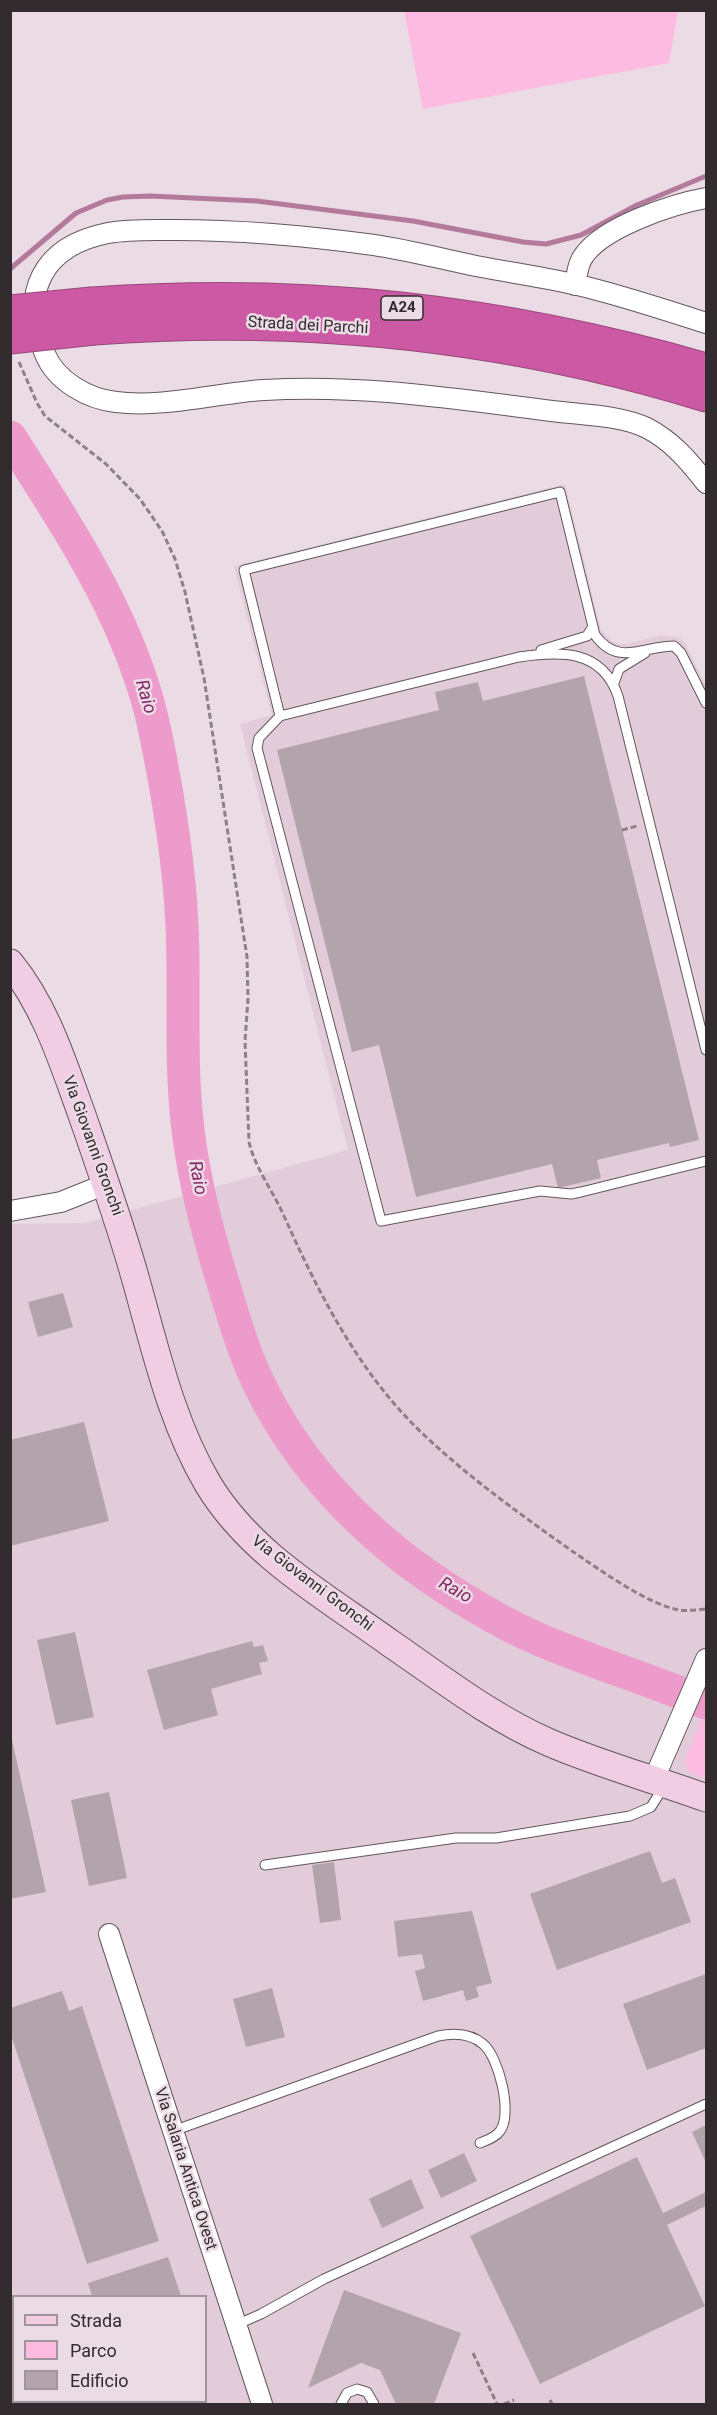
<!DOCTYPE html>
<style>
body{margin:0}
#map{position:relative;width:717px;height:2415px;overflow:hidden;background:#ebdbe4;font-family:Roboto,sans-serif}
canvas{display:block}
.frame{position:absolute;inset:0;border:12px solid #322c2f;pointer-events:none}
.legend{position:absolute;left:12px;top:2295px;width:195px;height:108px;box-sizing:border-box;background:#ebdbe4;border:2px solid #a1959c;margin:0;padding:8px 10px;list-style:none;font-size:18px;color:#322c2f}
.legend li{display:flex;align-items:center;gap:12px;height:30px}
.legend b{width:30px;border:2px solid #a1959c}
</style>
<div id="map">
<canvas width="717" height="2415"></canvas>
<div class="frame"></div>
<ul class="legend">
<li><b style="height:8px;background:#f0cde3"></b>Strada</li>
<li><b style="height:16px;background:#fdbbe1"></b>Parco</li>
<li><b style="height:16px;background:#b3a4ac"></b>Edificio</li>
</ul>
</div>
<script>
const context = document.querySelector('canvas').getContext('2d');
context.lineJoin = 'round';
function fillPath(path, color) { context.fillStyle = color; context.fill(path, 'evenodd'); }
function strokePath(path, color, width, dash) { context.strokeStyle = color; context.lineWidth = width; context.lineCap = dash ? 'butt' : 'round'; context.setLineDash(dash || []); context.stroke(path); }
function drawText(font, color, halo, rows, align = 'center') {
  context.font = font + ' Roboto,sans-serif'; context.lineWidth = 5; context.setLineDash([]); context.textBaseline = 'middle'; context.strokeStyle = halo; context.fillStyle = color; for (const [text, x, y, turn = 0] of rows) {
    context.save(); context.translate(x, y); context.rotate((+turn || 0) * Math.PI / 180); context.textAlign = isNaN(turn) ? turn : align; if (halo) context.strokeText(text, 0, 0); context.fillText(text, 0, 0); context.restore();
  }
}
const built = new Path2D(`
 M565,484L601,630L612,641L620,644H628L661,635L680,638L685,643L706,686V2404H11L10,1224L85,1223L348,1150L240,724L272,715L234,566ZM14,2296H206V2402H14Z`);
const green = new Path2D(`
 M404,11V10L678,11L669,63L423,109Z
 M706,1709V1779L688,1771L685,1760Z`);
const stream = new Path2D(`
 M10,269L76,213L107,200L123,197L150,196L257,201L413,221L523,242L546,244L581,235L637,205L706,176`);
const river = new Path2D(`
 M10,437C69,529 132,622 155,731C168,794 179,860 182,925C185,990 180,1056 187,1121C192,1170 204,1219 218,1266C229,1301 238,1337 253,1371C287,1447 343,1512 410,1563C451,1593 498,1622 545,1642C598,1664 653,1681 706,1703`);
const building = new Path2D(`
 M584,676L699,1140L670,1147L669,1143L597,1160L601,1178L558,1188L552,1164L416,1197L379,1045L352,1052L277,750L439,710L435,692L478,682L483,701Z
 M63,1293L73,1327L38,1337L28,1302Z
 M84,1422L109,1521L10,1546V1440Z
 M75,1632L94,1717L56,1725L37,1640Z
 M252,1641L254,1647L263,1645L268,1661L259,1663L262,1674L211,1689L218,1715L164,1730L147,1670Z
 M10,1731L46,1892L10,1899Z
 M109,1792L127,1878L89,1886L71,1800Z
 M650,1851L662,1883L675,1878L691,1922L557,1970L530,1894Z
 M334,1862L341,1920L320,1923L312,1865Z
 M472,1911L492,1983L476,1987L479,1997L466,2001L463,1990L423,2001L415,1971L425,1968L422,1954L398,1957L394,1921Z
 M706,1974V2048L647,2070L623,2004Z
 M272,1988L285,2037L246,2047L233,1999Z
 M62,1991L69,2011L82,2006L159,2241L87,2264L10,2032V2008Z
 M706,2125V2163L692,2132Z
 M464,2153L477,2181L441,2198L428,2170Z
 M637,2157L663,2213L706,2192V2206L667,2225L705,2306L540,2384L470,2236Z
 M411,2179L424,2208L382,2228L369,2199Z
 M168,2257L181,2296H92L88,2283Z
 M344,2290L461,2333L434,2404H396L380,2370L361,2363L308,2388Z`);
const path = new Path2D(`
 M19,362L37,403L45,416L106,464L140,499L162,531L175,559L185,592L204,678L247,957L248,999L245,1041L249,1142C255,1168 273,1191 284,1216C319,1294 359,1373 422,1433C468,1477 520,1514 572,1551C600,1570 647,1604 679,1610C688,1611 697,1610 706,1609
 M622,830L637,826
 M473,2353L497,2404
 M550,2400L552,2404
 M504,2404L514,2400`);
const lane = new Path2D(`
 M541,650L587,636L592,628
 M614,683L619,669L645,653
 M706,703L681,653L674,646C643,646 618,667 595,635L560,492L244,570L280,716L519,657C560,651 602,649 618,696L706,1050
 M280,716L259,738L257,748L381,1221L540,1191L571,1194L581,1192L706,1161
 M265,1865L456,1838H496L630,1816L651,1807L664,1786
 M173,2131L438,2036C453,2033 470,2033 483,2044C499,2057 513,2114 500,2131C495,2138 487,2140 480,2143
 M236,2325L261,2314L324,2279L706,2104
 M341,2404L347,2393L357,2389L367,2392L374,2404`);
const street = new Path2D(`
 M575,285C577,274 578,262 585,254C606,226 673,204 706,198
 M706,323C666,310 626,297 586,287C550,278 512,273 476,266C442,259 408,250 374,245C308,236 241,230 175,230C153,230 129,229 108,233C42,246 19,293 45,354C56,381 88,399 116,402C163,408 216,393 264,390C360,384 457,399 552,411C582,415 620,415 647,428C672,441 689,461 706,483
 M10,1211L61,1202L106,1184
 M654,1779L706,1659
 M109,1934L262,2404`);
const secondary = new Path2D(`
 M10,963C46,1007 63,1063 82,1115C100,1167 118,1218 133,1270C154,1342 169,1418 208,1484C250,1554 325,1596 390,1643C441,1678 491,1717 548,1742C598,1764 654,1779 706,1798`);
const highway = new Path2D(`
 M92,304C307,289 500,311 706,370
 M94,328C301,313 508,334 706,395`);
const highwayBridge = new Path2D(`
 M10,312L92,304
 M10,337L94,328`);
const shields = [
 [402,308,42]
];
const shieldNames = [
 ["A24",402,308]
];
const streetNames = [
 ["Strada dei Parchi",308,326,3],
 ["Via Giovanni Gronchi",92,1146,70],
 ["Via Giovanni Gronchi",312,1584,37],
 ["Via Salaria Antica Ovest",185,2169,72]
];
const waterNames = [
 ["Raio",145,697,73],
 ["Raio",197,1178,79],
 ["Raio",455,1591,29]
];
fillPath(built, '#e2ccd9');
fillPath(green, '#fdbbe1');
strokePath(stream, '#b47a9c', 5);
strokePath(river, '#ec9bcb', 33);
fillPath(building, '#b3a4ac');
strokePath(lane, '#63565d', 11);
strokePath(street, '#63565d', 22);
strokePath(secondary, '#63565d', 29);
strokePath(highway, '#96497a', 35);
strokePath(path, '#8c8187', 3, [6, 3]);
strokePath(lane, '#fff', 9);
strokePath(street, '#fff', 20);
strokePath(secondary, '#f0cde3', 27);
strokePath(highway, '#cc59a3', 33);
strokePath(highwayBridge, '#96497a', 35, []);
strokePath(highwayBridge, '#cc59a3', 33);
for (const [x, y, w] of shields) { const box = new Path2D(); box.roundRect(x - w / 2, y - 12, w, 24, 4.5); context.fillStyle = '#ebdbe4'; context.fill(box); strokePath(box, '#322c2f', 1.5); }
drawText('bold 15px', '#322c2f', null, shieldNames);
drawText('16px', '#322c2f', '#ebdbe4', streetNames);
drawText('italic 18px', '#852967', '#ebdbe4', waterNames);
</script>
